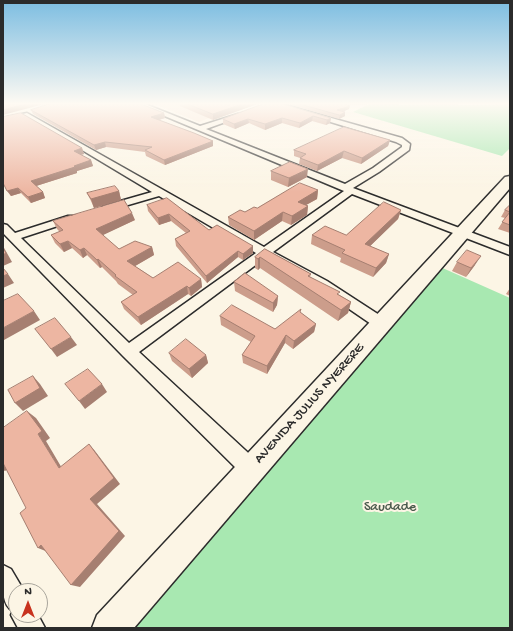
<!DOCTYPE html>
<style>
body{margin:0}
#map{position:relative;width:513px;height:631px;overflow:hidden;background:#fcf5e5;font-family:"Gochi Hand",sans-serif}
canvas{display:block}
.frame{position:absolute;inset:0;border:4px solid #2b2b2b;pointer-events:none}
.north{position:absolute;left:8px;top:583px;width:40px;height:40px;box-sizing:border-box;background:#fcf5e5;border:1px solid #a8a49b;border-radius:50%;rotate:0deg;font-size:11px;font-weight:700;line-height:16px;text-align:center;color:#2b2b2b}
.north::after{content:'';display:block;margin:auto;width:14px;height:18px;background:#c8321e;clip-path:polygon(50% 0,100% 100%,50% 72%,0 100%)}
</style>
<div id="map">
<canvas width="513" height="631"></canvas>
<div class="frame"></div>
<div class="north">N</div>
</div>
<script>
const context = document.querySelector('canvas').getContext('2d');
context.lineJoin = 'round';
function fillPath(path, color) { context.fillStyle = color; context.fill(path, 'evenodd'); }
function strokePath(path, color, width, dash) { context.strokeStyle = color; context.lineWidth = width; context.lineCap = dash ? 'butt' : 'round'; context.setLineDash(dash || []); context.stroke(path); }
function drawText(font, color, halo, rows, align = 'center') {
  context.font = font + ' "Gochi Hand",sans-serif'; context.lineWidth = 4; context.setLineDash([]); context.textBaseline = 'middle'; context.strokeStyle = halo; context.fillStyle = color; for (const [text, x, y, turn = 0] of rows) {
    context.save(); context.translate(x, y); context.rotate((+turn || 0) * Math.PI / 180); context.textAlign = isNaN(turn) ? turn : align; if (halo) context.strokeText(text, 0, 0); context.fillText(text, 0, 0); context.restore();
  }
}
const built = new Path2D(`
 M154,104H245L199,122Z`);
const green = new Path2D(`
 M369,104L510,105V148L502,156L353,112Z
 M438,266L510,298V628H129Z`);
const street = new Path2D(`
 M136,104H145L200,126L238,114H242V116L206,129L345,184L373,168L402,147V145L396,142L272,104H282L402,138L410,144L409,150L379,172L353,188L510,247V255L352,194L273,252L327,281L387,320L389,324L387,328L382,329L377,328L317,287L265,258L139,352L258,462L261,469L258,476L251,479L244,476L123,356L3,233V224L7,225L15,233L68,216H76L77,218L76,220L21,238L129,343L256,253L159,196L111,210H103L102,208L103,206L152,192L22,114L27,113L264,247L344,191Z
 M3,565L11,569L24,591H16V615H38L45,628H18L11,615L13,611C0,605 3,580 3,565Z`);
const secondary = new Path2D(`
 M510,176V188L134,628H92L97,615L505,177Z`);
const wall = new Path2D(`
 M180,104H225L228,105L230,104H257L213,120L180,106Z
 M263,104L331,118L330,123L326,125L312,121L299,128L282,123L265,130L249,123L235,129L223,124V119Z
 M288,104H345L349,109L342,112H345V116L339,119Z
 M31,110L164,113L165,118L159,120L213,141V146L165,165L146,156L145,152L106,147L96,150L33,114Z
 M390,140L388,146L361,164L342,158L317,171L299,164L300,158L294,156V150Z
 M82,148L84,154L81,155L91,160L93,166L77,171V173L36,186L43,192L45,198L31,203L21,193L11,196L3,183Z
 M271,171L307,177L288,187L271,180Z
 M318,190L317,199L306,205L308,206L307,215L291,225L282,221L254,240L229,225L228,217Z
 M119,191L121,200L94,208L91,201L87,193Z
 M147,205L209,230L253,246V253L243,260L238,257L207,283L176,246L175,239L186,233L171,221L159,225L148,211Z
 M510,205V233L498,229L505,218L501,217L505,210Z
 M401,210L398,219L370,246L389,254L386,263L373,277L340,262L341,258L311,244L312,235H346Z
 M135,220L102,235L119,249L152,247L154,255L135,266L153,278L201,279L202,287L191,296L188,294L141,325L124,309L121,302L133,295L118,284L116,281L102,267L100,268L87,255L83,258L72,248L64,252L55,243L51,235L60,232L57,229L53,221Z
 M265,249L311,274L310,277L351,302L348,313L338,321L260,268L258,270L255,268V257Z
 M457,262L475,265L466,277L452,271Z
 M234,282L278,296L277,305L273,312L235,291Z
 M510,288V296L506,294Z
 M301,313L316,324L314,332L293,349L285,343L267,374L243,363L242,355L251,342L221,325L220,316L275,329Z
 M169,353L206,355L208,363L192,378L172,361Z`);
const shadedWall = new Path2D(`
 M25,104H44L3,115V110Z
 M242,104H257L213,120V114Z
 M350,106L349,109L336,114L337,110Z
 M345,112V116L339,119L340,115Z
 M164,113L165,118L152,122L151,117Z
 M313,116L312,121L299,128L300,123Z
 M282,118V123L265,130V124Z
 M331,118L330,123L326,125L327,120Z
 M248,119L249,123L235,129L234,124Z
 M390,140L388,146L361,164L362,158Z
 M213,141V146L165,165L164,160Z
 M105,142L106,147L96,150L94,145Z
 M82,148L84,154L76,156L74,151Z
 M344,151L342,158L317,171L318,165Z
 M91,160L93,166L77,171V173L33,187L31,181Z
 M308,169L307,177L288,187L289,178Z
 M18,188L21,193L11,196L7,191Z
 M318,190L317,199L297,210L298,202Z
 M119,191L121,200L94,208L91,199Z
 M43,192L45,198L31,203L28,197Z
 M308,206L307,215L291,225L292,216Z
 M401,210L398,219L363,253L365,244Z
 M283,212L282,221L254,240V231Z
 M132,213L135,220L99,237L96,229Z
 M169,214L171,221L159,225L158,218Z
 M68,241L72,248L64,252L60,244Z
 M3,246L12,262L3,266Z
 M253,246V253L243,260V254Z
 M152,247L154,255L130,269L127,261Z
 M84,248L87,255L83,258L80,250Z
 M238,251V257L207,283L206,276Z
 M389,254L386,263L373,277L376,268Z
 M481,256L475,265L466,277L471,268Z
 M260,257V268L258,270V259Z
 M98,259L102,267L100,268L97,260Z
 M8,274L14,283L3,288V276Z
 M201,279L202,287L191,296L189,288Z
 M187,286L188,294L141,325L138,317Z
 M278,296L277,305L273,312V303Z
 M351,302L348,313L338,321L341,310Z
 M34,311L40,320L4,340L3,338V328Z
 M316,324L314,332L293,349L294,341Z
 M286,335L285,343L267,374V366Z
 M71,337L77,345L57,357L51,349Z
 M206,355L208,363L192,378L189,369Z
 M33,376L40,384L48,396L23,411L15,403Z
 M102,384L107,392L85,409L79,401Z
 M27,411L36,418L50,438L46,441L66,475L59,468L38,434Z
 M89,444L95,451L120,484L97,504L125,536L80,587L71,585L90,499Z
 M3,461L12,466L5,471L3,470Z
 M41,545L48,552L38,548Z`);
const building = new Path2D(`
 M3,104H25L3,110Z
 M49,104H141L164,113L151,117L194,133L213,141L164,160L145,150L152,147L105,142L94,145L31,110Z
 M188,104H225L228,105L230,104H242L213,114Z
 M263,104H283L331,118L327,120L313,116L300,123L282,118L265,124L248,119L234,124L223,119Z
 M300,104H345L350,106L337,110L345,112L340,115Z
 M21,113L82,148L74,151L91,160L74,166L75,167L31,181L43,192L28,197L18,188L7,191L3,183V117Z
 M344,127L390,140L362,158L344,151L318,165L300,158L306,154L294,150Z
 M290,162L308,169L289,178L271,171Z
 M300,183L318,190L298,202L308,206L292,216L283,212L254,231L228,217L240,210L245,212L254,207L257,208Z
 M115,186L119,191L91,199L87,193Z
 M167,198L209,230L217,225L253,246L243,254L238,251L206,276L175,239L190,231L169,214L158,218L147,205Z
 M124,200L132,213L96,229L119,249L135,241L152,247L127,261L153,278L178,262L201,279L189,288L187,286L138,317L121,302L137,292L115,276L116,275L98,259L97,260L84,248L80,250L68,241L60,244L51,235L63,230L53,221Z
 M384,202L401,210L365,244L389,254L376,268L342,253L345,250L312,235L325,226L346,235Z
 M510,205V225L502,222L510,212L505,210Z
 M3,248L6,253L3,255Z
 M265,249L311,274L308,276L340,292L337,294L351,302L341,310L260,257L258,259L255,257Z
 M467,250L481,256L471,268L457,262Z
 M3,268L8,274L3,276Z
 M245,273L278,296L273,303L234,282Z
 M18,294L34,311L3,328V301Z
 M232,305L275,329L301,309L300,312L316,324L294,341L286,335L267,366L242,355L255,336L220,316Z
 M55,318L71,337L51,349L35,329Z
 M186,339L206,355L189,369L169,353Z
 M88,369L102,384L79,401L65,384Z
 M33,376L40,388L15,403L8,390Z
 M27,411L42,431L38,434L59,468L89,444L114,478L90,499L119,531L71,585L41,545L38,548L20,513L26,508L3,463V428Z`);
const nearStreetnames = [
 ["AVENIDA JULIUS NYERERE",310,404,-48]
];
const nearParknames = [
 ["Saudade",390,508]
];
fillPath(built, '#f8e2d1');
fillPath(green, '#a8e8b1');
strokePath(street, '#2b2b2b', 3);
strokePath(secondary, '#2b2b2b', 3);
fillPath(street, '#fcf5e5');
fillPath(secondary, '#fcf5e5');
fillPath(wall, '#cc9d8b');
fillPath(shadedWall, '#a67f71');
fillPath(building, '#edb6a2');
strokePath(building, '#a67f71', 1);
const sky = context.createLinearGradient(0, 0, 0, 192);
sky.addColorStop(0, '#7cbde1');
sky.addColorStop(0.54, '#fefaf3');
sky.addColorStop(1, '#fefaf300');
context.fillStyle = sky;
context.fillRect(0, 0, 513, 192);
drawText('14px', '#2b2b2b', '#fcf5e5', nearStreetnames);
drawText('14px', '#4a5a4c', '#fcf5e5', nearParknames);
</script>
